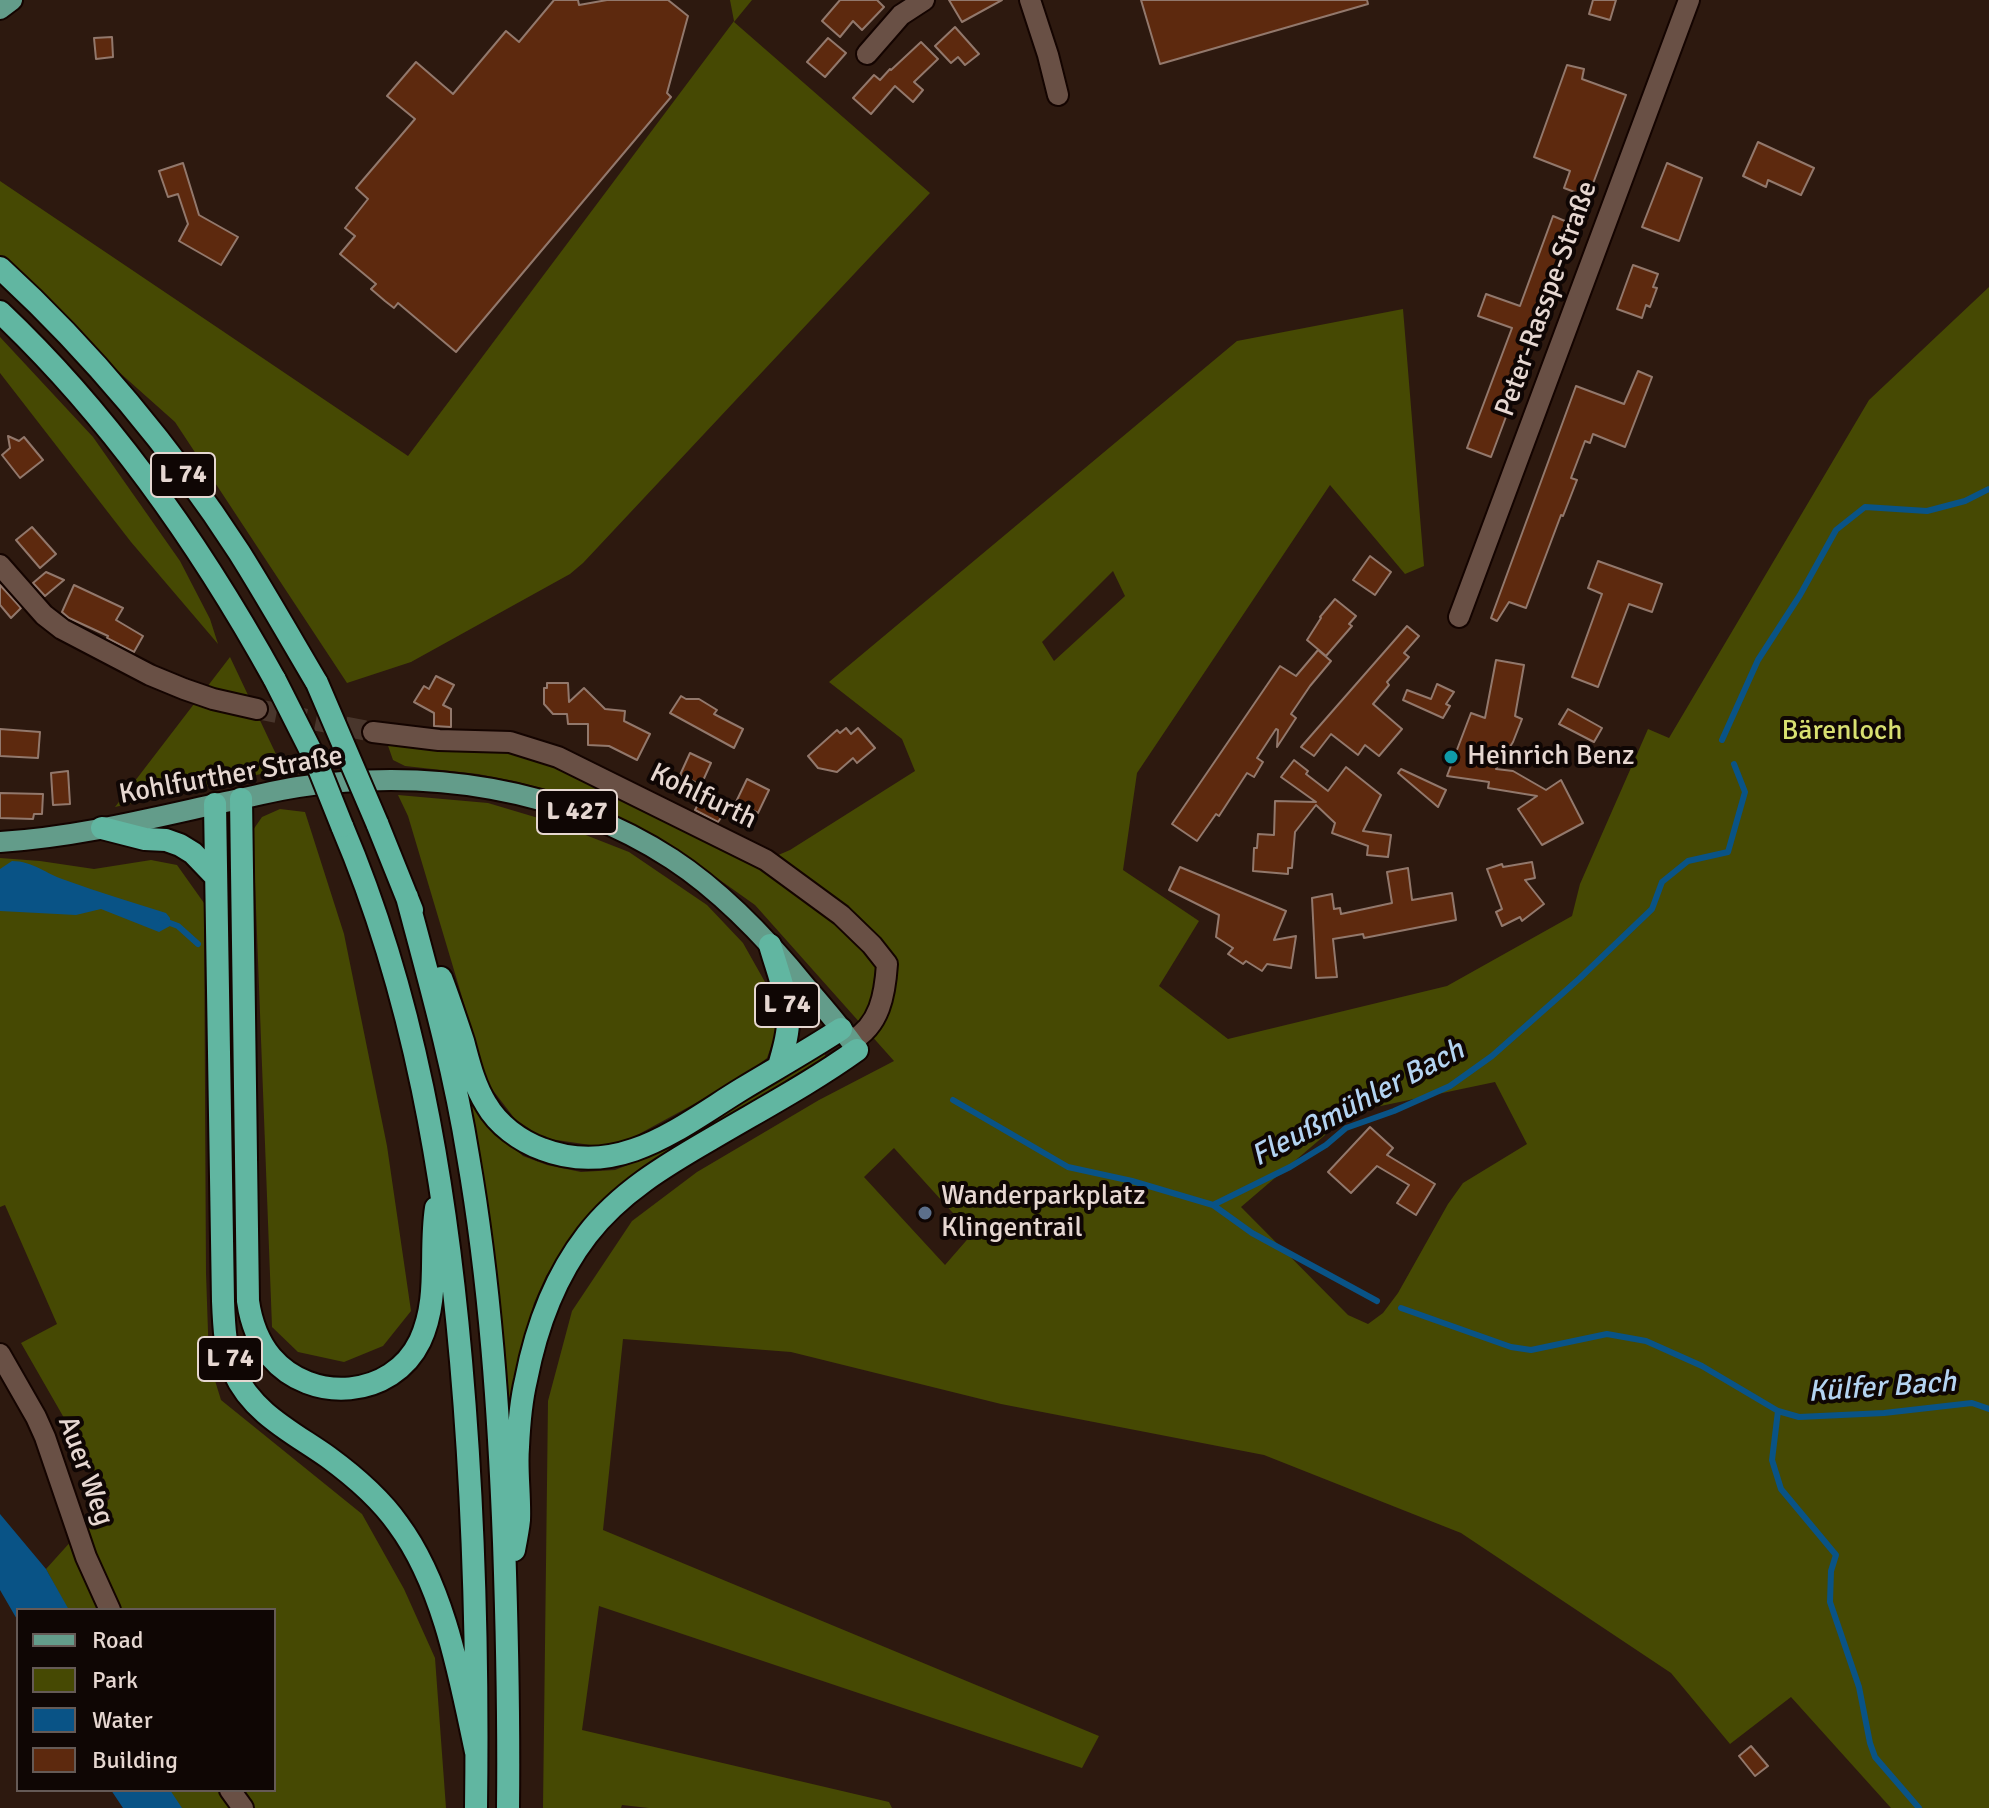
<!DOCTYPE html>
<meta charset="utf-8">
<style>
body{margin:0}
#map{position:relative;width:1989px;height:1808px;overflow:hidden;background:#2d190f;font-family:Signika,sans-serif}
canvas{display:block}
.legend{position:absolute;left:16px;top:1608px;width:260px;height:184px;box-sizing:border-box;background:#0f0604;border:2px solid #655a56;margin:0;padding:10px 14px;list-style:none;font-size:24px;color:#e6d7d1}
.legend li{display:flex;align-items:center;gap:16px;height:40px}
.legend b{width:40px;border:2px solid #655a56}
</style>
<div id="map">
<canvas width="1989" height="1808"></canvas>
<ul class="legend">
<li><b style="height:10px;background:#639c8a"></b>Road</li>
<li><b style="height:22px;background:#464903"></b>Park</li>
<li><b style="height:22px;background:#095386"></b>Water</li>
<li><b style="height:22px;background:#5d290e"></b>Building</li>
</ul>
</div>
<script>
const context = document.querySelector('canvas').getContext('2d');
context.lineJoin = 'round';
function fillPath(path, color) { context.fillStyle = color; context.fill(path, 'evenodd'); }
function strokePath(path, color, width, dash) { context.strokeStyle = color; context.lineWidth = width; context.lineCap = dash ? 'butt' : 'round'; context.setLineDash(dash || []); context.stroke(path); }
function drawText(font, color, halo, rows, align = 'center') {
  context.font = font + ' Signika,sans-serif'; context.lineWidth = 8; context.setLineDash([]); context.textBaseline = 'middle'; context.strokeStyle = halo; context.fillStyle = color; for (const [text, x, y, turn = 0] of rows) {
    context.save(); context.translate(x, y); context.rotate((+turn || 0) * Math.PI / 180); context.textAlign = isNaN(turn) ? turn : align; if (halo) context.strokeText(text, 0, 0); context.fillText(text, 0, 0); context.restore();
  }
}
const green = new Path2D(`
 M730,0H752L734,22L930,193L583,563L570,574L411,662L347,683L175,422L0,266V181L408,456L734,21Z
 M1989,287V1808H1891L1791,1697L1730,1744L1671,1673L1461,1533L1264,1455L1001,1404L791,1352L623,1339L603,1530L1099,1736L1082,1768L599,1606L582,1730L889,1802L892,1808H649L622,1805L621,1808H543L548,1401L572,1311L632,1221L697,1172L819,1100L894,1061L755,905L679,851L625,820L590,804L545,789L514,781L478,774L405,766L393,760L386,740L502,749L556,764L755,865L790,850L915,771L902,739L829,682L1237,341L1403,309L1424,566L1405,574L1330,485L1137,773L1123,870L1199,921L1159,986L1228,1039L1447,986L1572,916L1580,884L1648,729L1669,738L1869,400ZM1113,571L1125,596L1054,661L1042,642ZM1495,1082L1527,1144L1463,1183L1448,1204L1398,1293L1383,1313L1368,1324L1348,1315L1241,1207L1352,1112ZM894,1148L972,1234L945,1265L864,1177Z
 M0,337L93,437L180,561L210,619L218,644L131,542L0,373Z
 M230,657L283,769L115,807Z
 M398,795L488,803L555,823L629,852L707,905L743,943L765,982L776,1007V1032L767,1058L740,1079L628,1140L597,1146L543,1138L515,1119L488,1084L408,816Z
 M280,809L305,812L344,934L387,1146L411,1311L383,1346L344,1362L298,1352L272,1327L253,830L262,817Z
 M0,858L40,861L94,869L151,860L177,865L204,903L206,1273L209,1361L221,1400L362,1514L404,1589L435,1658L446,1808H178L168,1790H274V1610H68L46,1569L110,1498L21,1343L57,1324L5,1205L0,1207Z
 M823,1050L826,1057L615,1189L590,1212L546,1276L534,1303L525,1337L509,1435L462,1069L493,1127L523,1156L547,1165L581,1172L615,1170L658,1153Z`);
const water = new Path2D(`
 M12,861C33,861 46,874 65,880C98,892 132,902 166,913L170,918V926L159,932L101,909L76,915L0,911V869Z
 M0,1514L46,1569L69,1610H18V1621L0,1590Z
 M111,1790H170L182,1808H123Z`);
const stream = new Path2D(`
 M1722,740L1758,660L1800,595L1836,530L1865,507L1927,511L1965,501L1989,489
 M162,920L178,926L198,944
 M953,1100L1068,1167L1132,1181L1213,1205L1290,1167L1326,1145L1346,1128L1394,1111L1450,1086L1492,1056L1580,978L1652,909L1662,882L1688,861L1728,852L1745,792L1734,764
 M1213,1205L1252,1233L1377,1301
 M1401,1308L1511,1347L1531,1350L1607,1334L1646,1341L1702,1366L1778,1411L1772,1460L1781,1489L1836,1555L1831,1571L1830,1602L1859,1687L1870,1743L1875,1757L1919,1808
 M1778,1411L1799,1417L1884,1413L1972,1403L1989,1409`);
const building = new Path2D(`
 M554,0H578L579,5L607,0H668L688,16L667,93L671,97L456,352L398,303L394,308L385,301L371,289L376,284L340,254L355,236L345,228L368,199L356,188L415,119L387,96L416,62L453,94L506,31L519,42Z
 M840,0H877L884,7L862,30L853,21L840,37L822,21Z
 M949,0H1002L962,22Z
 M1141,0H1367L1368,4L1160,64Z
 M1593,0H1616L1610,20L1589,14Z
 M955,27L979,54L965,65L958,57L951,63L935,46Z
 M112,37L113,57L96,59L94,38Z
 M828,38L846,53L825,77L807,62Z
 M921,42L938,59L914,82L923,90L913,102L895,86L871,114L853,98L874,75L880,80L890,69L891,70Z
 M1567,65L1584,69L1582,79L1626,95L1588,197L1564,188L1570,171L1534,157Z
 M1758,142L1814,168L1801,195L1768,180L1766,187L1743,176Z
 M183,163L199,215L238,237L221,265L179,241L188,224L178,194L168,197L159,171Z
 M1667,163L1702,178L1679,241L1642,227Z
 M1553,216L1577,226L1491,457L1467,448L1512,328L1478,316L1486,294L1520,306Z
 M1633,265L1658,274L1653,287L1657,288L1650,307L1646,305L1642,318L1617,309Z
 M1638,371L1652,377L1625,447L1593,434L1590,443L1585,441L1571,478L1577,480L1563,516L1561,515L1526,608L1509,602L1497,621L1491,618L1576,386L1624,404Z
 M8,436L19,441L24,437L43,460L20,478L2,455L10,448Z
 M32,527L56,554L40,568L16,540Z
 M1370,556L1391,572L1375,595L1353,580Z
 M1598,561L1662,584L1652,612L1629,604L1598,687L1572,677L1602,594L1588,588Z
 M46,572L64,580L45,596L33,583Z
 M0,585L21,608L11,618L0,605Z
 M74,585L123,608L116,620L143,636L134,652L107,638L108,636L69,618L62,612Z
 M1335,599L1356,616L1349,624L1352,626L1326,656L1307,640L1321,618L1320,617Z
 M1407,626L1419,636L1404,653L1409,657L1387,682L1389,685L1373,704L1402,729L1379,756L1365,745L1358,755L1331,734L1314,756L1301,747Z
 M1318,650L1331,661L1310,686L1291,714L1296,718L1277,747L1278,730L1276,729L1257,758L1263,762L1254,777L1247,773L1219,816L1216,814L1197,841L1172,824L1280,666L1296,676Z
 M1496,660L1524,665L1515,716L1522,719L1513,742L1496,769L1513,771L1546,790L1561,780L1583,823L1542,845L1518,809L1537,796L1488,788L1489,782L1447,776L1471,713L1485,718Z
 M436,676L454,685L443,705L451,709V727L434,726V713L414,702L424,686L429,689Z
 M547,683H568L569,702L584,688L605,709L625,711L624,721L650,734L637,760L609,746L588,745V724H568L567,714H553L544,704V688H547Z
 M1437,684L1454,692L1446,704L1450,706L1443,718L1403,700L1407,690L1431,699Z
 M681,696L686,699H699L717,710L714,714L743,729L734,748L670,713Z
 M1568,709L1602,728L1594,742L1559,724Z
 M846,728L851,734L858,728L875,748L857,763L853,758L837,772L818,768L808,756L837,730L840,733Z
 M0,729L40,732L38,758L0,756Z
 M690,753L711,763L701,785L680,775Z
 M1294,760L1308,771L1306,774L1328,791L1346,767L1381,795L1363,831L1391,835L1388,857L1367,855L1368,846L1332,833L1335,823L1316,805L1295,832L1292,868H1288V874L1253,871L1254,848H1257L1258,834L1274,835L1275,801L1316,802L1281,777Z
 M1401,769L1446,790L1438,807L1398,773Z
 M68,771L70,804L53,805L51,773Z
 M747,779L769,790L758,813L736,802Z
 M0,793L43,794L42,814H34L33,819L0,818Z
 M701,799L725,812L718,822L695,810Z
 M1532,862L1535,878L1525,880L1544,904L1522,921L1520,917L1502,926L1496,912L1502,909L1487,869L1502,864L1503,867Z
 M1180,867L1286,911L1274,940L1296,936L1291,968L1267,964L1262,971L1246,961L1243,964L1228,954L1233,948L1216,937L1219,915L1169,890Z
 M1408,868L1412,900L1452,893L1456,920L1364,938L1363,934L1333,939L1337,977L1316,978L1312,898L1332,894L1334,909L1340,908L1341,914L1392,903L1387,872Z
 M1370,1127L1393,1148L1387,1155L1435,1184L1416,1215L1397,1203L1409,1185L1377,1166L1351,1193L1328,1172Z
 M1751,1746L1768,1766L1755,1776L1739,1756Z`);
const minorTunnel = new Path2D(`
 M257,709L373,732`);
const minor = new Path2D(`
 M1030,0L1048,55L1058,95
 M867,54L901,15L924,0
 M0,565L44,615L62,629L150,675L184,689L213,699L257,709
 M1459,617L1689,0
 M373,732L439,740L510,742L558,757L766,860L841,915L872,945L887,964C885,994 880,1026 851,1041
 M0,1354L36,1417L45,1437L86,1557L110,1610
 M230,1790L243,1808`);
const primary = new Path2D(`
 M0,9L12,0
 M0,842C81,837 160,816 239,799C259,795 278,790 298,787C427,768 561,787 672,859C724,893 768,940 807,988C824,1008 842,1028 857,1050`);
const trunk = new Path2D(`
 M0,268C90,350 173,450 239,552C266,595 291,639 317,683
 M0,312C112,418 201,546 275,680
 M241,799L248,1301C251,1322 257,1340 271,1357C311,1404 392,1399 420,1341C440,1298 429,1253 436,1208
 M215,804L223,1301C224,1325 225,1350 234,1372C252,1413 294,1433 328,1457C354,1476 379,1497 398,1524C444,1586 460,1677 476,1752
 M377,823L412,910
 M342,826C414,995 445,1178 461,1361C474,1509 478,1659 476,1808
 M102,828L145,839L166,840L180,845L193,853L216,877
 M407,897C430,983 454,1068 468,1156C490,1283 499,1413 504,1542C507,1630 509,1719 508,1808
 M770,945C777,970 788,996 788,1022C788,1037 783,1052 779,1066
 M441,978C449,999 456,1020 463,1041C469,1063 474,1085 486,1104C498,1125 520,1141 542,1149C619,1179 680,1127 742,1089C775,1069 809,1050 841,1029
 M514,1550C516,1540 518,1530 519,1520C520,1495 516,1471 518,1447C519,1425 521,1401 526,1380C536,1328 554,1278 587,1235C619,1193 666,1165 711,1139C760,1110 811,1083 857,1050`);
const trunkBridge = new Path2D(`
 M275,680L316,761L342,826
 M317,683L377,823`);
const markers = [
 [1451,757,8,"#0f9aa8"],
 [925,1213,8,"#5c6f8a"]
];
const shields = [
 [183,475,64],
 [577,812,80],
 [787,1005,64],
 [230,1359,64]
];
const shieldNames = [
 ["L 74",183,475],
 ["L 427",577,812],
 ["L 74",787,1005],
 ["L 74",230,1359]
];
const streetNames = [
 ["Peter-Rasspe-Straße",1547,299,-70],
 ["Kohlfurther Straße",231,776,-10],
 ["Kohlfurth",703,797,26],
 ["Auer Weg",85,1471,70]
];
const parkNames = [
 ["Bärenloch",1842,732]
];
const poiNames = [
 ["Heinrich Benz",1467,757],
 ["Wanderparkplatz",941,1197],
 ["Klingentrail",941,1229]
];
const waterNames = [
 ["Fleußmühler Bach",1358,1104,-28],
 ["Külfer Bach",1882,1388,-4]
];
fillPath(green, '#464903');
fillPath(water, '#095386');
strokePath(stream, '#095386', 6);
fillPath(building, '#5d290e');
strokePath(building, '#92786c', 2);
strokePath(minorTunnel, '#49362c', 20, [20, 10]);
strokePath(minor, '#140400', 24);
strokePath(primary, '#140400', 24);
strokePath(trunk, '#140400', 26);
strokePath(minor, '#695045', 20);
strokePath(primary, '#639c8a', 20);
strokePath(trunk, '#61b6a1', 22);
strokePath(trunkBridge, '#140400', 26, []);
strokePath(trunkBridge, '#61b6a1', 22);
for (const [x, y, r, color] of markers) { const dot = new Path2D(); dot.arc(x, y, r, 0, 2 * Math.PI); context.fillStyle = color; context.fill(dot); strokePath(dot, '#0f0604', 3); }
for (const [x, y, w] of shields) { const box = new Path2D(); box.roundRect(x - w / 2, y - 22, w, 44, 6); context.fillStyle = '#0f0604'; context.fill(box); strokePath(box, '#e6d7d1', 2); }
drawText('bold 26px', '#e6d7d1', null, shieldNames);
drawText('28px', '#e6d7d1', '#0f0604', streetNames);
drawText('28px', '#d8e071', '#0f0604', parkNames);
drawText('28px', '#e6d7d1', '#0f0604', poiNames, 'left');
drawText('italic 30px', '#b3d3f1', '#0f0604', waterNames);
</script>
